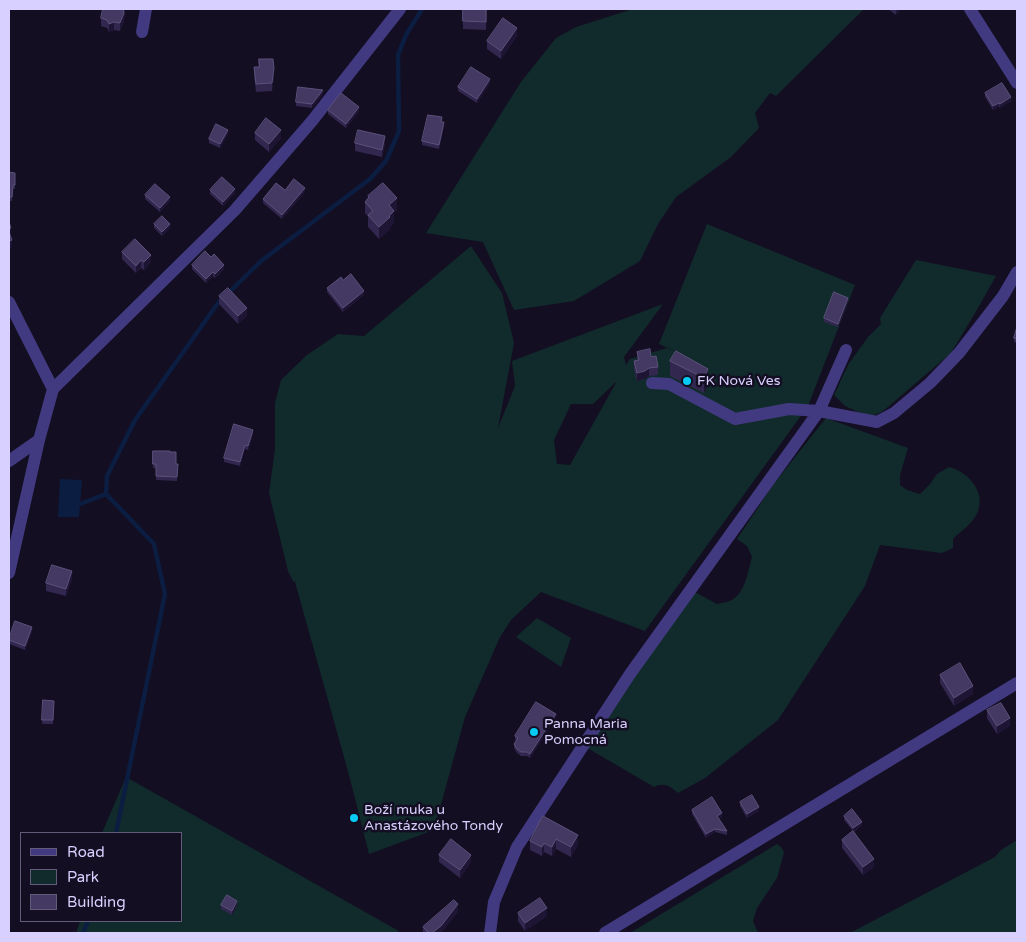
<!DOCTYPE html>
<meta charset="utf-8">
<style>
body{margin:0}
#map{position:relative;width:1026px;height:942px;overflow:hidden;background:#130e22;font-family:"Varela Round",sans-serif}
canvas{display:block}
.frame{position:absolute;inset:0;border:10px solid #d8d0fe;pointer-events:none}
.legend{position:absolute;left:20px;top:832px;width:162px;height:90px;box-sizing:border-box;background:#130e22;border:1px solid #625c7a;margin:0;padding:6px 9px;list-style:none;font-size:15px;color:#d8d0fe}
.legend li{display:flex;align-items:center;gap:10px;height:25px}
.legend b{width:25px;border:1px solid #625c7a}
</style>
<div id="map">
<canvas width="1026" height="942"></canvas>
<div class="frame"></div>
<ul class="legend">
<li><b style="height:6px;background:#423a80"></b>Road</li>
<li><b style="height:14px;background:#112b2c"></b>Park</li>
<li><b style="height:14px;background:#433962"></b>Building</li>
</ul>
</div>
<script>
const context = document.querySelector('canvas').getContext('2d');
context.lineJoin = 'round';
function fillPath(path, color) { context.fillStyle = color; context.fill(path, 'evenodd'); }
function strokePath(path, color, width, dash) { context.strokeStyle = color; context.lineWidth = width; context.lineCap = dash ? 'butt' : 'round'; context.setLineDash(dash || []); context.stroke(path); }
function drawText(font, color, halo, rows, align = 'center') {
  context.font = font + ' "Varela Round",sans-serif'; context.lineWidth = 5; context.setLineDash([]); context.textBaseline = 'middle'; context.strokeStyle = halo; context.fillStyle = color; for (const [text, x, y, turn = 0] of rows) {
    context.save(); context.translate(x, y); context.rotate((+turn || 0) * Math.PI / 180); context.textAlign = isNaN(turn) ? turn : align; if (halo) context.strokeText(text, 0, 0); context.fillText(text, 0, 0); context.restore();
  }
}
const green = new Path2D(`
 M633,9H864L776,96L770,93L755,113L759,128L731,157L676,197L658,224L640,261L574,301L514,310L483,242L426,233L521,82L556,38L576,27Z
 M707,224L855,285L808,406L645,631L541,592L511,620L500,637L465,717L434,830L369,854L349,775L295,582L293,581L288,571L269,493L275,449V403L281,380L307,355L338,334L364,336L471,246L502,293L514,343L498,428L515,386L512,361L663,304L624,357L626,365L630,359L667,348L691,358L659,344ZM617,381L570,465L557,464L554,440L571,404H593Z
 M916,260L996,276L978,308L951,353L882,412L869,417L845,406L834,395L848,365L868,337L881,324L880,318Z
 M826,418L908,448L900,475V485L907,490L920,494L930,484L937,474L949,467C970,472 989,496 975,517C970,525 960,532 953,539V548L942,553L880,545L865,586L778,720L705,778L678,793C670,786 664,782 654,787L584,746L695,592L717,604C721,603 728,602 732,600C746,591 748,571 752,557L747,546L737,539L773,485Z
 M537,618L571,638L561,667L516,637Z
 M126,777L397,930L399,933H76L80,921H181V833H102Z
 M1017,840V933H850L995,857L1001,850Z
 M777,844L781,847L784,852L777,878L757,908L753,921L758,933H630Z`);
const water = new Path2D(`
 M60,479L82,480L79,517H58Z`);
const stream = new Path2D(`
 M75,506L106,494
 M116,833L165,594L154,544L106,494L107,476L135,420L218,303L261,261L370,179L386,161L399,131L398,55L406,35L422,9
 M83,933L88,921`);
const minor = new Path2D(`
 M970,9L1017,83
 M142,32L146,9
 M9,302L53,389
 M652,383L669,384L735,419L789,409L819,411L846,350
 M9,461L39,440L53,389L235,210L312,121L400,9
 M9,573L39,440
 M490,933L494,902L517,847L630,674L819,411L877,422L894,413L930,383L959,353L1003,296L1017,272
 M605,933L1017,683`);
const wall = new Path2D(`
 M125,9L124,21L120,31L114,30L109,32L107,28L101,26V18Z
 M487,9L486,30L463,29V21Z
 M888,9H901L896,15Z
 M517,36L501,59L487,49V41Z
 M254,67H259L274,76L272,91L256,92L254,75Z
 M490,83L477,103L458,91V87Z
 M985,93L1011,101L1000,108L999,106L993,110L985,97Z
 M323,94L312,108L296,106V102Z
 M328,110L359,111L346,128L328,114Z
 M444,126L439,149L422,145V141Z
 M255,133L281,138L269,152L255,140Z
 M228,134L220,148L209,143V139Z
 M355,143L385,144L382,157L355,151Z
 M9,172L15,173V189H13L12,201H9Z
 M210,190L235,193L223,206L210,194Z
 M285,190L305,192L282,219L263,203V199Z
 M145,195L170,201L160,212L145,199Z
 M368,196L397,210L394,212V223L390,227V229L379,239L368,227V217L365,213V202L368,198Z
 M154,224L170,228L162,236L154,228Z
 M122,252L151,262L144,270L141,268L136,273L122,259Z
 M211,257L224,269L215,278L213,276L206,283L192,269V265Z
 M343,280L364,295L343,312L327,292V288Z
 M219,296L247,316L238,324L219,304Z
 M848,302L838,327L824,322V318Z
 M1017,327V343L1014,342V338Z
 M637,352L651,357L658,367V375L649,376L645,379L637,381L634,369V361L637,360Z
 M670,361L708,369V384L704,393L670,376Z
 M253,434L248,450L245,449L240,466L224,462V458Z
 M153,451L176,464H178L177,481L156,480V468H153Z
 M72,579L66,596L46,591V583Z
 M32,631L25,650L9,644V639Z
 M940,675L973,694L954,706L940,683Z
 M43,700L54,701L53,724H42Z
 M987,710L1010,726L997,734L987,718Z
 M556,718L530,758L527,756H521L517,753L514,748V744L516,740H515V736Z
 M740,802L759,811L747,818L740,806Z
 M692,810L722,817L719,819L727,831V835L715,832L706,838L692,814Z
 M543,816L578,844L571,857L556,849L552,856L544,852L542,856L530,850V841Z
 M844,816L862,825L854,832L874,867L863,875L842,848V840L853,831L844,820Z
 M439,855L471,862L460,878L439,862Z
 M221,905H237L232,915L221,909Z
 M458,912L441,933H423V927Z
 M518,913L547,916L525,931L518,921Z`);
const shadedWall = new Path2D(`
 M123,9H125L124,21L120,31V23Z
 M898,9H901L896,15V11Z
 M114,22V30L109,32V24Z
 M517,28V36L501,59V51Z
 M274,68V76L272,91V83Z
 M490,79V83L477,103V99Z
 M323,90V94L312,108V104Z
 M1011,97V101L1000,108V104Z
 M999,103V106L993,110V106Z
 M359,107V111L346,128V124Z
 M444,122V126L439,149V145Z
 M228,130V134L220,148V144Z
 M281,130V138L269,152V144Z
 M385,136V144L382,157V150Z
 M305,188V192L282,219V215Z
 M235,189V193L223,206V202Z
 M170,197V201L160,212V208Z
 M397,198V210L394,212V223L390,227V229L379,239V227L389,205Z
 M170,224V228L162,236V232Z
 M11,228V236L9,237V229Z
 M12,240V248L9,249V241Z
 M151,255V262L144,270V262Z
 M141,260V268L136,273V266Z
 M224,265V269L215,278V274Z
 M213,272V276L206,283V279Z
 M364,291V295L343,312V308Z
 M848,298V302L838,327V324Z
 M247,308V316L238,324V316Z
 M649,368V376L645,379L637,381V373Z
 M708,369V384L704,393V378Z
 M253,430V434L248,450V446Z
 M245,445V449L240,466V462Z
 M72,571V579L66,596V589Z
 M32,627V631L25,650V646Z
 M973,686V694L954,706V698Z
 M556,714V718L530,758V754Z
 M1010,718V726L997,734V726Z
 M759,807V811L747,818V814Z
 M722,813V817L717,820V816Z
 M862,822V825L853,832V828Z
 M715,829V832L706,838V834Z
 M578,835V844L571,857V847Z
 M556,839V849L552,856V847Z
 M544,843V852L542,856V847Z
 M471,855V862L460,878V870Z
 M874,859V867L863,875V867Z
 M237,901V905L232,915V911Z
 M458,904V912L441,933H432Z
 M547,908V916L525,931V923Z`);
const building = new Path2D(`
 M103,9H123L124,13L120,23L114,22L109,24L107,20L101,18Z
 M463,9H486V22L463,21Z
 M503,18L517,28L501,51L487,41Z
 M259,59H273L274,68L272,83L256,84L254,67H259Z
 M471,67L490,79L477,99L458,87Z
 M1002,83L1011,97L1000,104L999,103L993,106L985,93Z
 M298,87L323,90L312,104L296,102Z
 M341,93L359,107L346,124L328,110Z
 M428,115L442,117L441,122H444L439,145L422,141Z
 M266,118L281,130L269,144L255,133Z
 M216,124L228,130L220,144L209,139Z
 M358,130L385,136L382,150L355,143Z
 M9,172L15,173V185H13L12,197H9Z
 M222,177L235,189L223,202L210,190Z
 M294,179L305,188L282,215L263,199L276,183L285,190Z
 M383,183L397,198L389,205L394,211L389,216L390,217L379,227L368,215L373,211L365,202L369,197L368,196Z
 M155,184L170,197L160,208L145,195Z
 M162,216L170,224L162,232L154,224Z
 M9,222L11,228L9,229Z
 M9,232L12,240L9,241Z
 M135,239L151,255L144,262L141,260L136,266L122,252Z
 M205,251L211,257L214,254L224,265L215,274L213,272L206,279L192,265Z
 M351,274L364,291L343,308L327,288L341,277L343,280Z
 M228,288L247,308L238,316L219,296Z
 M834,292L848,298L838,324L824,318Z
 M1017,327V339L1014,338Z
 M650,349L651,357L656,356L658,367L649,368L645,371L637,373L634,361L639,360L637,352Z
 M676,351L708,369L704,378L670,361Z
 M234,424L253,430L248,446L245,445L240,462L224,458Z
 M153,451H170V452H176V464H178L177,477L156,476V464H153Z
 M52,565L72,571L66,589L46,583Z
 M15,621L32,627L25,646L9,640Z
 M960,663L973,686L954,698L940,675Z
 M43,700L54,701L53,720H42Z
 M536,702L556,714L530,754L527,752H521L517,749L514,744L518,738L515,736Z
 M1001,703L1010,718L997,726L987,710Z
 M752,795L759,807L747,814L740,802Z
 M712,797L722,813L717,816L727,831L715,829L706,834L692,810Z
 M852,809L862,822L853,828L844,816Z
 M543,816L578,835L571,847L556,839L552,847L544,843L542,847L530,841Z
 M853,831L874,859L863,867L842,840Z
 M451,839L471,855L460,870L439,855Z
 M227,895L237,901L232,911L221,905Z
 M540,898L547,908L525,923L518,913Z
 M454,900L458,904L441,926L432,933H429L423,927Z`);
const markers = [
 [687,381,5,"#05cbf5"],
 [534,732,5,"#05cbf5"],
 [354,818,5,"#05cbf5"]
];
const poiNames = [
 ["FK Nová Ves",697,381],
 ["Panna Maria",544,724],
 ["Pomocná",544,740],
 ["Boží muka u",364,810],
 ["Anastázového Tondy",364,826]
];
fillPath(green, '#112b2c');
fillPath(water, '#0c1d42');
strokePath(stream, '#0c1d42', 4.5);
strokePath(minor, '#423a80', 12);
fillPath(wall, '#32274f');
fillPath(shadedWall, '#1e1535');
fillPath(building, '#433962');
strokePath(building, '#5b517a', 1);
for (const [x, y, r, color] of markers) { const dot = new Path2D(); dot.arc(x, y, r, 0, 2 * Math.PI); context.fillStyle = color; context.fill(dot); strokePath(dot, '#130e22', 2); }
drawText('14px', '#d8d0fe', '#130e22', poiNames, 'left');
</script>
